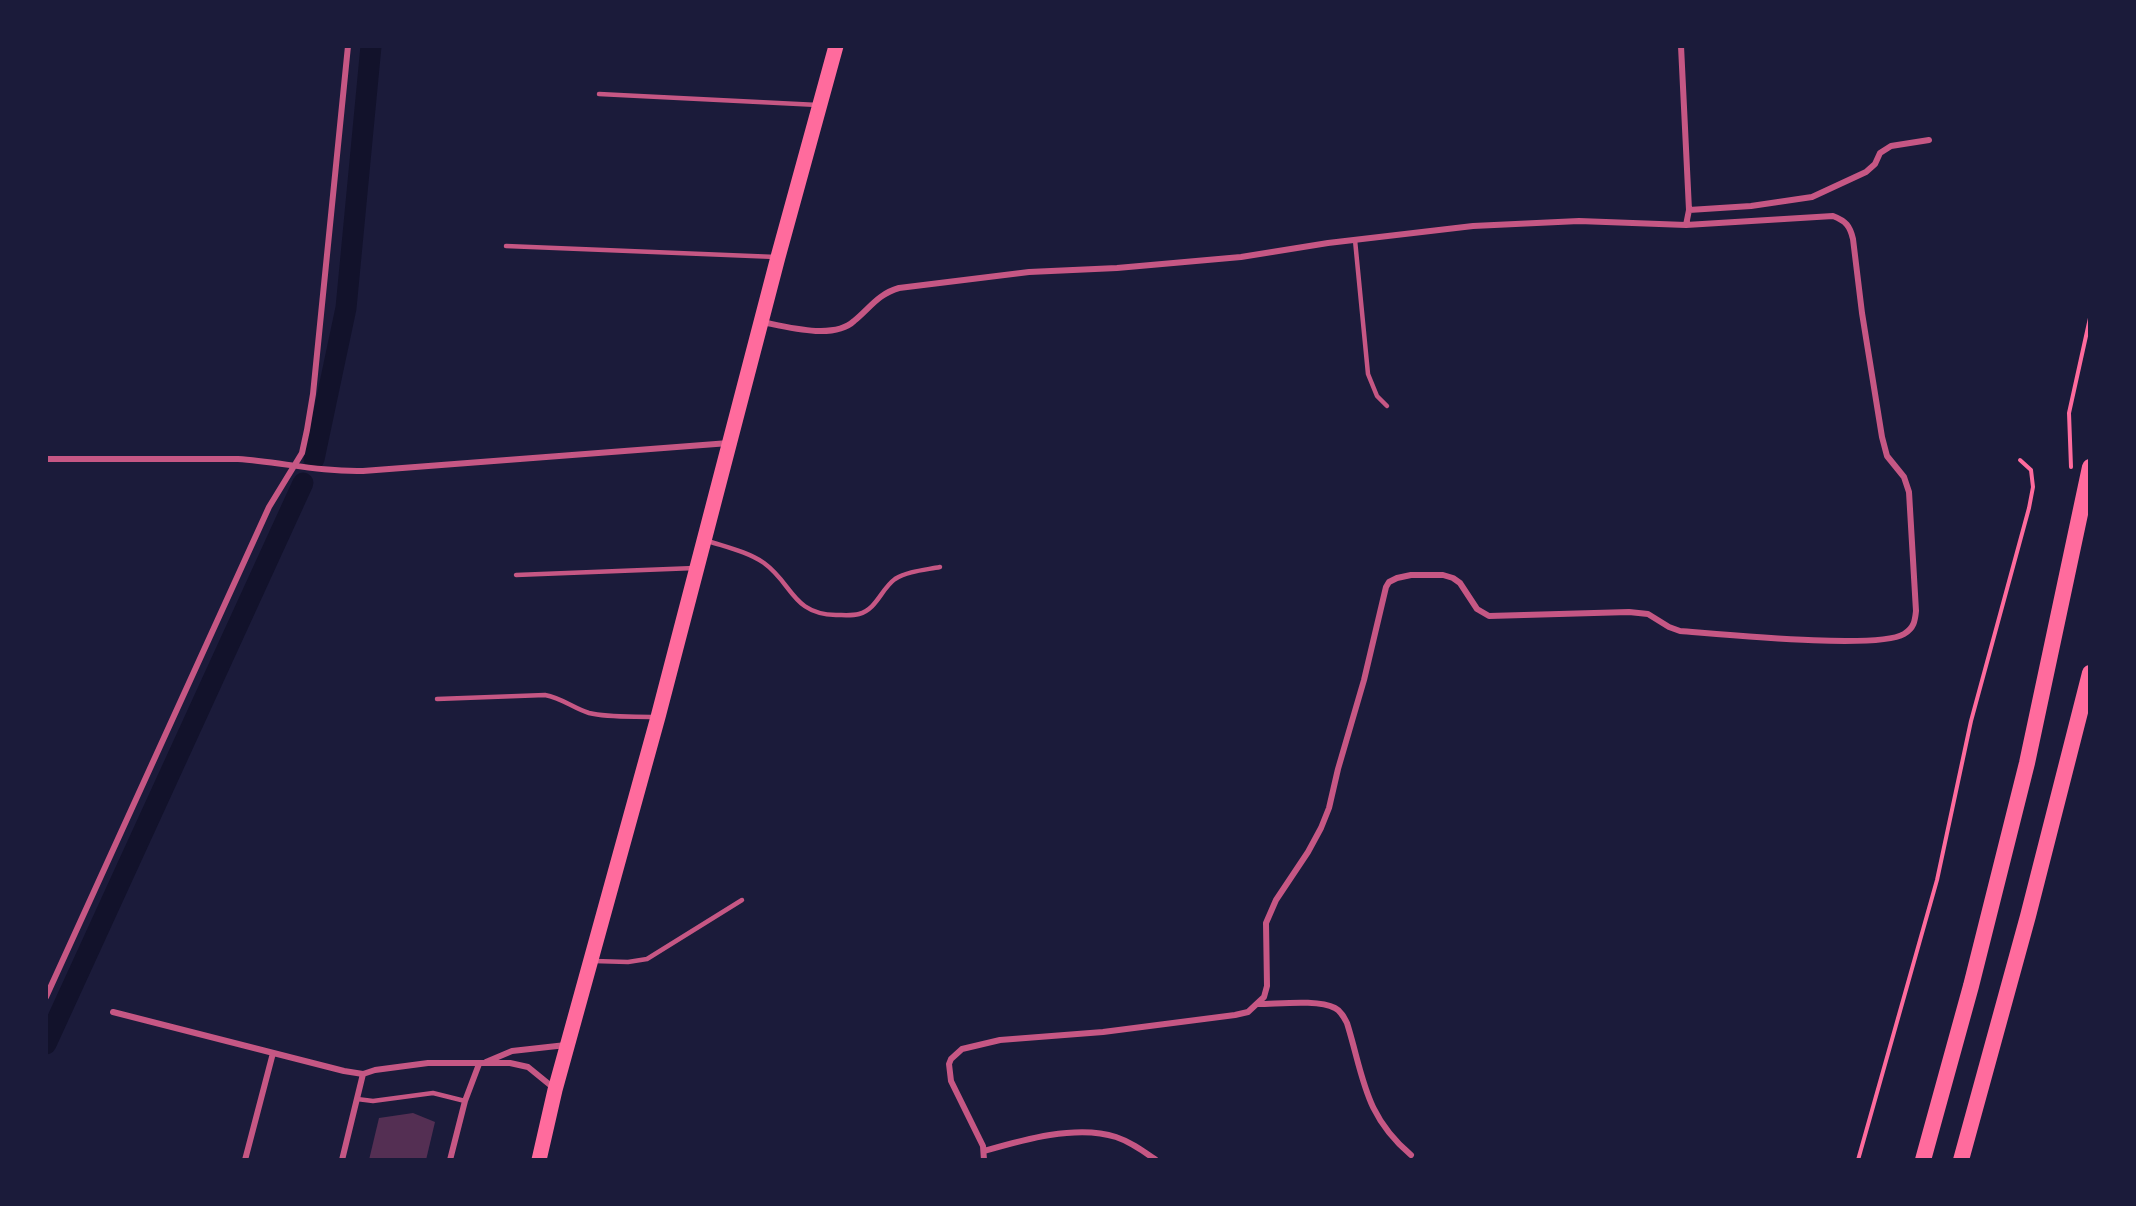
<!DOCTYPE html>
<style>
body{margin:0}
#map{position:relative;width:2136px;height:1206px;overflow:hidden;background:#1b1b3a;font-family:"IBM Plex Sans",sans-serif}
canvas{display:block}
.frame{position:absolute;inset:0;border:48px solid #1b1b3a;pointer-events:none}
</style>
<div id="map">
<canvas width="2136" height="1206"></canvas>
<div class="frame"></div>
</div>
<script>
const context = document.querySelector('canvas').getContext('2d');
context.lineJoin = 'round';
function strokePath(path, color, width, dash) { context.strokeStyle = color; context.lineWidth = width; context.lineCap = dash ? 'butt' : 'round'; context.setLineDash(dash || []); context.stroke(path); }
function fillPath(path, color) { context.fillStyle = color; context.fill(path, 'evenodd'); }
const canal = new Path2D(`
 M314,459L346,308L371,46
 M46,1044L303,483`);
const building = new Path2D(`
 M413,1113L435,1122L426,1160H369L379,1118Z`);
const path = new Path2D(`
 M2071,467L2069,413L2090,318
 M1858,1160L1937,880L1971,721L2029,508L2033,487L2031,470L2020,460`);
const service = new Path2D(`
 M599,94L818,105
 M1355,240L1368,374L1377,396L1387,406
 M506,246L776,257
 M708,541C726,547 748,552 764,563C793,584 792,614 836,615C843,615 852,616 859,614C877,609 881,589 895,579C908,571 925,570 940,567
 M516,575L695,568
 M437,699L545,695C562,698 573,708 589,713C609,718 634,716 655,717
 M594,961L628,962L647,959L742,900
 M357,1099L373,1101L433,1093L465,1101`);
const minor = new Path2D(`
 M1681,46L1689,210L1686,225
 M1689,210L1751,206L1812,197L1866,172L1875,164L1880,153L1891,146L1929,140
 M762,322C787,327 834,340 854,321C870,308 878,294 899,288L1029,272L1117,268L1241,257L1328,243L1473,226L1579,221L1686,225L1833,216C1846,221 1850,226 1853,239L1862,313L1882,437L1887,456L1904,477L1909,492L1916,611C1915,621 1914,628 1904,634C1877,650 1719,634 1680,631L1669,627L1648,614L1629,612L1489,616L1477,609L1460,583L1453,578L1443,575H1411L1397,578L1389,582L1386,587L1364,680L1338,769L1329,808L1321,828L1308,852L1276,900L1266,923L1267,986L1264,997L1248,1012L1235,1015L1103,1032L1000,1040L962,1049L951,1059L949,1064L951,1081L983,1146L984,1160
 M46,459H238C280,462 320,472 363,471L729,443
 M46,997L269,507L302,453L307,430L313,394L348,46
 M1258,1004C1278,1004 1318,999 1335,1008C1341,1011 1344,1017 1347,1023C1364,1078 1364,1115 1411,1155
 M113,1012L344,1071L363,1074L375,1070L428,1063H510L528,1067L555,1089
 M486,1062L512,1051L566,1045
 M984,1151C1022,1140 1077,1124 1116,1137C1131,1142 1143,1151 1156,1160
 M245,1160L273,1053
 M342,1160L363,1074
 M450,1160L465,1101L479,1064`);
const primary = new Path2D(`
 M539,1160L555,1090L658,717L778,257L836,46`);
const motorway = new Path2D(`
 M1923,1160L1971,986L2027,763L2090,467
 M1961,1160L2028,916L2090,673`);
strokePath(canal, '#12122b', 21);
fillPath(building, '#542f53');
strokePath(path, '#ff6b9d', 4);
strokePath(service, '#c65784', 4.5);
strokePath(minor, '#c65784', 6);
strokePath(primary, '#ff6b9d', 15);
strokePath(motorway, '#ff6b9d', 16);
</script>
